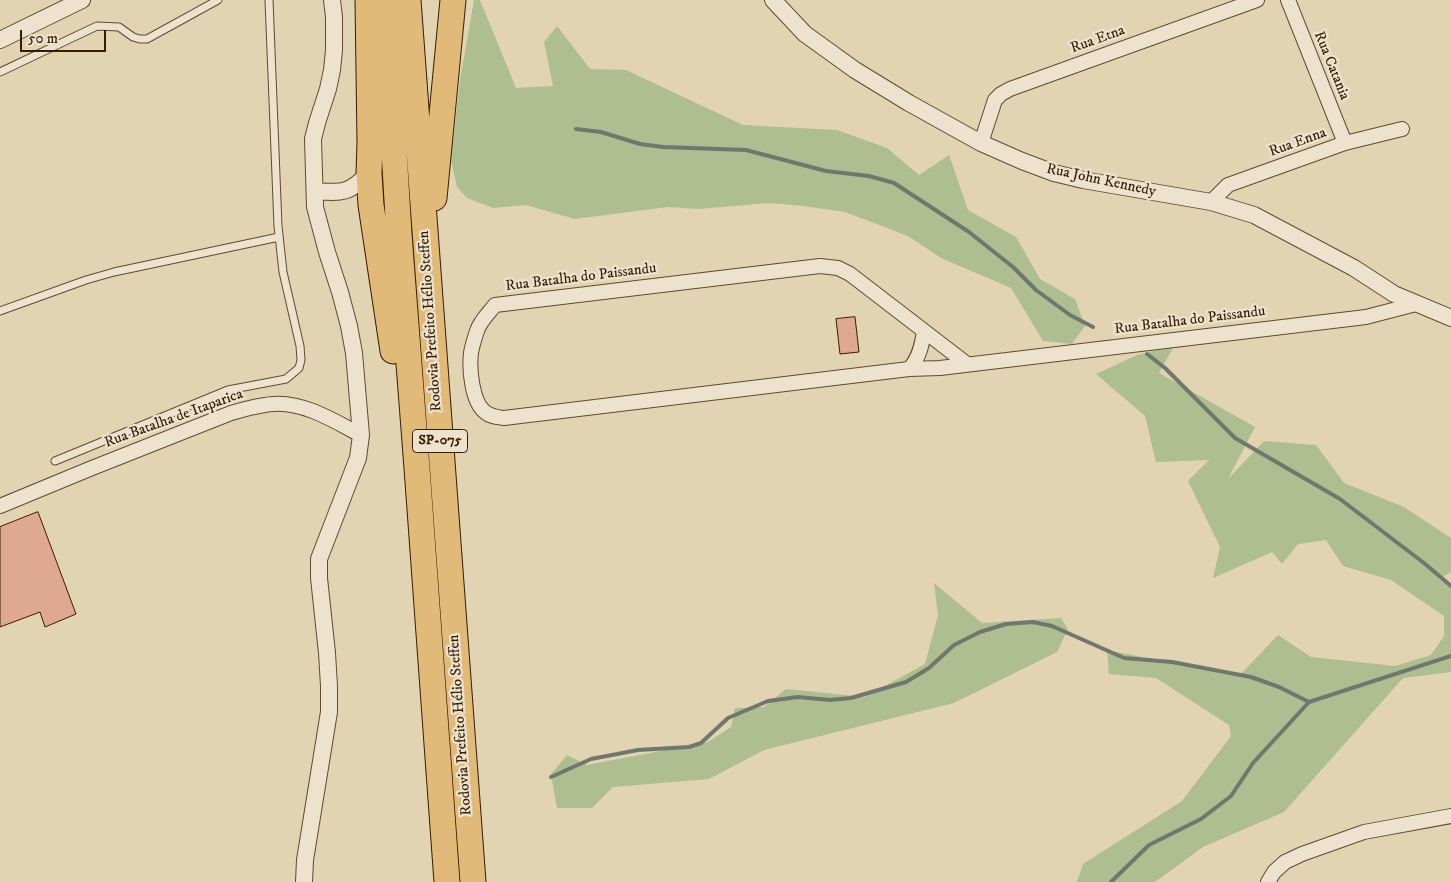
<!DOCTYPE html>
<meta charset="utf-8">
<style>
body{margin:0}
#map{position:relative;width:1451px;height:882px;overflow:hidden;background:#e2d3b3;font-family:"IM FELL DW Pica",serif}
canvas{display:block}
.scale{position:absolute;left:20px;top:30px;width:86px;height:22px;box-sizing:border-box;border:2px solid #351c03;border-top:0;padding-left:6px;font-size:15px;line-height:18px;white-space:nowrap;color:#351c03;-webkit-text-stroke:4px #ece2ce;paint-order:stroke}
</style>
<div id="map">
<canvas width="1451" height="882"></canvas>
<div class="scale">50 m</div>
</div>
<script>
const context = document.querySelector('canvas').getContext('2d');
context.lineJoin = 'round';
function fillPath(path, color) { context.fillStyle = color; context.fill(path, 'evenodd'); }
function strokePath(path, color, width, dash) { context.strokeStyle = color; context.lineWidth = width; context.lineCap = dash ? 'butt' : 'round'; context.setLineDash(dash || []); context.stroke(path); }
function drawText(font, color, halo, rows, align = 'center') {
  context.font = font + ' "IM FELL DW Pica",serif'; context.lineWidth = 4.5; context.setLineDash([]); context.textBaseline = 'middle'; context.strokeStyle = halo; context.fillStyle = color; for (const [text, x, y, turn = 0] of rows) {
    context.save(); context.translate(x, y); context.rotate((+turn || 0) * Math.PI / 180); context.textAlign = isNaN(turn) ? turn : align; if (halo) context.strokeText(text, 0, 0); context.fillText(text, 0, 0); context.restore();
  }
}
const green = new Path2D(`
 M474,0H480L516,88L553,86L544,42L557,26L590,69L626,70L743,125L837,130L887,148L919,175L949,155L968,210L1016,237L1040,279L1075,299L1085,326L1072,344L1043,341L1011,288L941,258L908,236L845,212L803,206L770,203L698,209L668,207L575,219L526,205L493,208L467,198L457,187L451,160L460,80Z
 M1174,346L1159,373L1255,427L1228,479L1264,441L1316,445L1344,483L1404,507L1451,538V572L1439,579L1451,586V672L1403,678L1284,812L1203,847L1155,882H1077L1083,864L1182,801L1231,736L1229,725L1156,678L1109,674L1107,650L1239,676L1278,635L1311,657L1395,666L1431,655L1444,636V616L1391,580L1343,566L1326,540L1298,544L1282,564L1272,552L1213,578L1220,547L1188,481L1209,460L1156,462L1145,416L1096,374L1137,355Z
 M934,583L982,623L1061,618L1068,629L1057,652L954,703L764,750L709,779L613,787L592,808H557L551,774L567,755L587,765L708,742L731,727L735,708L764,707L786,689L865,697L925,664L938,615Z`);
const stream = new Path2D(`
 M576,129L601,132L640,144L663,147L746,150L826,171L869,176L894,183L969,232L1013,267L1036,290L1070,315L1093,327
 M1147,354L1165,368L1235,438L1340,499L1424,563L1451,586
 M551,777L591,759L638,750L689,747L701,743L728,718L768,701L798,697L830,700L851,698L906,682L929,668L954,645L980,632L1006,624L1033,622L1052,626L1124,658L1172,662L1251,677L1279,687L1309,702
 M1111,882L1149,845L1201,819L1231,796L1253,763L1309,702L1451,656`);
const building = new Path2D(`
 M855,317L859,352L840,354L836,319Z
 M38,512L76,614L45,627L40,612L0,627V527Z`);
const service = new Path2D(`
 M0,72L97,26L119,27L133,37L140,39H147L218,0
 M0,311L86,280L114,272L279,237
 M55,461L228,390L286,379L299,368L301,360L300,346L283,272L278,226L269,0`);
const minor = new Path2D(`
 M1288,0L1345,143
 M981,143L995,100L1001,94L1010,89L1257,0
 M1211,202L1228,185L1345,143L1402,129
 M967,364L850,274L838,268L820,266L495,305C489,313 480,321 477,331C475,337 472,346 471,353C469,369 472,402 485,412C491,417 497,417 504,418L909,369L940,368L1366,317L1416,304
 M909,369C919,359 922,345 924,331
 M0,506L92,468L231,413C245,409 259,405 273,404C303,401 336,422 361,435
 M1268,882L1274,872L1285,862L1302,854L1364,832L1451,816`);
const tertiary = new Path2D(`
 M773,0L805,34L855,70L909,103L981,143L1022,161L1054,173L1083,180L1211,202L1254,215L1354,268L1394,294L1451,318
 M0,40L82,0
 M315,191C342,193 349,194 369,173
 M304,882L305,860L329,712V686L327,653L319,578V559L358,458L361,435L354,353L349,326L340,292L327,252L315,207L313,139L317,123L328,89L332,70L334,50V17L332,0`);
const motorway = new Path2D(`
 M368,0L370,143L369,173L371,205L393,351
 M385,0L399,234L417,468L447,882
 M408,0L473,882
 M434,198L453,0`);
const shields = [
 [440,441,55]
];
const shieldNames = [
 ["SP-075",440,441]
];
const streetNames = [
 ["Rua Etna",1098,40,-20],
 ["Rua Catania",1331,66,68],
 ["Rua Enna",1298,143,-20],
 ["Rua John Kennedy",1101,181,12],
 ["Rua Batalha do Paissandu",581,278,-7],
 ["Rodovia Prefeito Hélio Steffen",431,321,-94],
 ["Rua Batalha do Paissandu",1190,321,-7],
 ["Rua Batalha de Itaparica",174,419,-20],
 ["Rodovia Prefeito Hélio Steffen",461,725,-94]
];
fillPath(green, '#aebe91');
strokePath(stream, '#70786e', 4);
fillPath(building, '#dea891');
strokePath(building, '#351c03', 1);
strokePath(service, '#604a2f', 9);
strokePath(minor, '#604a2f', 16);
strokePath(tertiary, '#604a2f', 18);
strokePath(motorway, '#351c03', 27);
strokePath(service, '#ece2ce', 7);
strokePath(minor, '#ece2ce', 14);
strokePath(tertiary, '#ece2ce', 16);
strokePath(motorway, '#e1ba7a', 25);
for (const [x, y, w] of shields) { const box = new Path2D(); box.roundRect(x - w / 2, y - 11.5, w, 23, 4); context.fillStyle = '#ece2ce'; context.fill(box); strokePath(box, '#351c03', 1); }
drawText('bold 14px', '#351c03', null, shieldNames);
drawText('15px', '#351c03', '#ece2ce', streetNames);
</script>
